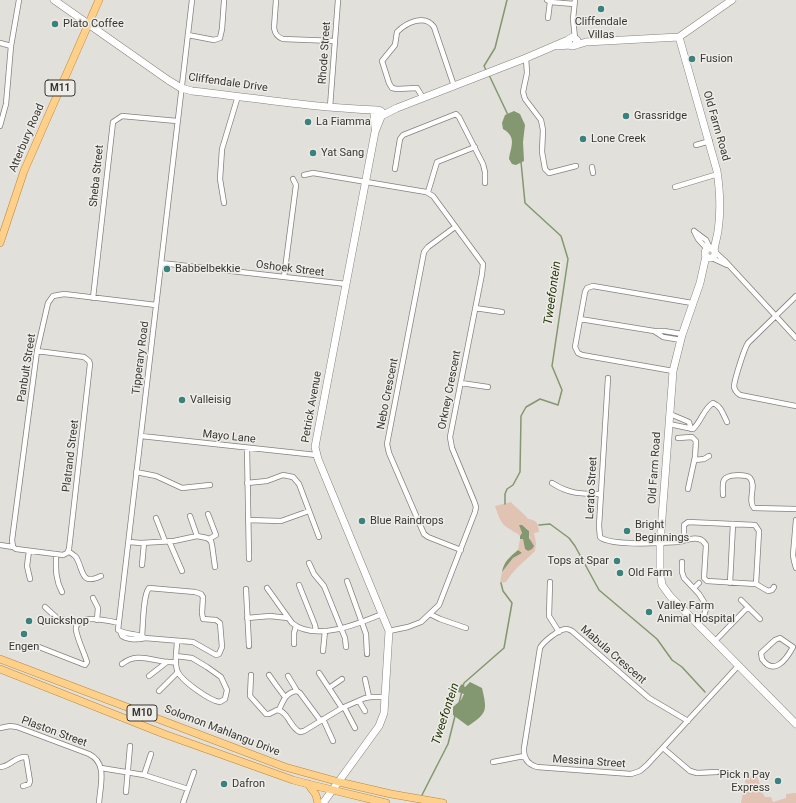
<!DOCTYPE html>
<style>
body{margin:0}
canvas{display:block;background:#e2e0da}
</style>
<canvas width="796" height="803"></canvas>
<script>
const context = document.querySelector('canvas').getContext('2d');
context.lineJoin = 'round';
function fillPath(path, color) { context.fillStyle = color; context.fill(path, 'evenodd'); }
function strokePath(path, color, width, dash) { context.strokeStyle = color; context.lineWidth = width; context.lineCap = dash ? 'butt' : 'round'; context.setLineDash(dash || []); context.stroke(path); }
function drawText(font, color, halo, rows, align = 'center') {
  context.font = font + ' Roboto,sans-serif'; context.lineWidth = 3; context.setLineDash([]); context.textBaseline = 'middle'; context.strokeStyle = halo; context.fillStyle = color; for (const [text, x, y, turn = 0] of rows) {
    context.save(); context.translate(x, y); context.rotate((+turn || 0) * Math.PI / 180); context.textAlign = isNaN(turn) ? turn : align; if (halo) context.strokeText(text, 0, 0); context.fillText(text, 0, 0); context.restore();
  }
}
const green = new Path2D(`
 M511,502C516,508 523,512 528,519C537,520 538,523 539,532L534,533L536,543L535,551C525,561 513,570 506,582L500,583L502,572L513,558L522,553L518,550L520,539H523L525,549L528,551L530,539L528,529L519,525L522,533L520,536L518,534C502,525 501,524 495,506Z
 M757,776L763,794L765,797H771L773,802L786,798V794L796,793V803H741L746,777Z`);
const water = new Path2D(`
 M514,111L520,114L525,125L523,142L524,161L516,165L512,164L509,159C511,146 517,137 503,129L502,123L505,115Z
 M519,525H522L529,531V538L534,546L532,549L528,551L525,549L523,539H520V536L522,533Z
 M518,550L522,553L513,558L502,572C504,561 510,557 518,550Z
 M470,682L482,688C487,710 488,713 468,726L453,715V707L461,700L464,694L458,692L459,687L462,684L465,687Z`);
const stream = new Path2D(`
 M486,70L484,66L495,48L507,0
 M489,75L508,115
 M505,504V494L507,489L513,485L520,472L521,416L526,407L540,399L558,405L562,390L552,366L568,259L561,236L525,203L521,162
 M539,525L550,524L569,538L575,546L599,590L657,639L672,660L682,667L705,692
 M463,687L464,683L504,648L512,603L503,591L501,583
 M459,703L462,691
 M422,795L448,744L455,716`);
const street = new Path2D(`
 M276,0L274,28C275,34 277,37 283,39L335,41
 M547,0L550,2L574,4
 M575,0L573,19L575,38
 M548,18L550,2
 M188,35L214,40L220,38L222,29L224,1
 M0,43L11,46
 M526,58L527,73L523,92L525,99L541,120L543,130L542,152L545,169L549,173L576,166
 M423,98L417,88L397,89L392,88L389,83L382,61L395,45L397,32C407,22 425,14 434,27L454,86
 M330,107L338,0
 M0,126L6,104L11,46L19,0
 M696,145L710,141
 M592,167L593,173
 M395,169L400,139L403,135L456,114L459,117L483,164L485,172V183
 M304,175L313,173L426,192L433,196L483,264L482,274L450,437L452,448L474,501L476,507L475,512L439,605L421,622L408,627L389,631
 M675,187L718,174
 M428,192L437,162L475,147
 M224,203L220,179L222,149L238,96
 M455,227L428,247L424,252L387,444L389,453L424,534L428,537L461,550
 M694,231L706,240L710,248
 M694,231L698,239L707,249
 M715,252L726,262L796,338
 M712,258L727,265
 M161,263L346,284
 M284,277L296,185L293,179
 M796,296L748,343C744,349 734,381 734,387C735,391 737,393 740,395L796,406
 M93,298L113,122L122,116L177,121
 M475,308L502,312
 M580,319L654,331H664L682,334
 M654,331L663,337L681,340
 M673,371L582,355L578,353L575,347L585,292L587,288L593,286L692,303
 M608,378L599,526L600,537C610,546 663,543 678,542C685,541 691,537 699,539C703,540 704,542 706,545L704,578L707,581L756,584L768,591L772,590L774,587
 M461,383L488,387
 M670,414L689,422L691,429
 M669,424L693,429C701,422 704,408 713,403C721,406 723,414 727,422
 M141,436L316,455
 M678,438L692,437L696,441L695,457L688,489
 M247,448L249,559
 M695,460L704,459L709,456
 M136,472L156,476L182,488L210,485
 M247,483L267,481L283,475L293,477L299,484L319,537
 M552,483C569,494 581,494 600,494
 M723,495C723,491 722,484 724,480C727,474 747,474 750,478C757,486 747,500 754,508L796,509
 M208,514L216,535L209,539
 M190,516L197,536
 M156,518L165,541
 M248,520L281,521L309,511
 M796,520L793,555L794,561L796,568
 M684,540V525L688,522L755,525L759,531L756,584
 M169,541L182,571
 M129,542L141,543L174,541L197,536L207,538L211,541L212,545L215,567
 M0,545L13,547L16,549L63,555L67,553L69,549L90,364L89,361L84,357L37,351
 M13,547L12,540L37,351L48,303L53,296L64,294L156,305
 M29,551L27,566L30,579
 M68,551C71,553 74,555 76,557C84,570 80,586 101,576
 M56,554C56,568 55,579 62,592
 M682,562V572L684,578L699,594L704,602L706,609L704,615L696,622
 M309,563L314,574L324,586L345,638L346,647
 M142,565L144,543
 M347,581L366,634L367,654
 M550,582L549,616L559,632
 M730,583L733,524
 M299,585L315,625L316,631
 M267,588L292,623C315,642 358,624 382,614
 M694,588L699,583
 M246,589L249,646
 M93,598L98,608L97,620
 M741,600L760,619
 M45,607L58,619L74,621L78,624
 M430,614L440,619L466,628
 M247,618L270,616L288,618
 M120,631L122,636C128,640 138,640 145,638L193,642L216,655L219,654L222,647L220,623L216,620L203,619L202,613L203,597L201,594L195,592L149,588C143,595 143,626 142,637
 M145,638C137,633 127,635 118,630L192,0
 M780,638L793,647C786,660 774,676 762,659L761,653L775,640Z
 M715,641L748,607
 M294,644V633L296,626
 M39,647L85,665L87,662C84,652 78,641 76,630C74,612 110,621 119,623
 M323,651L325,631
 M176,656L192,658L207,667L221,677L227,690L225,699L220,702C210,701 180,680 177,670C174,661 177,650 177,641
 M122,664C139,650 156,664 176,662
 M319,673L342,708
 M251,675L250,696L266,714H269L277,710C288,711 290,728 300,732L304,731L342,708L365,698L371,697H385
 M269,675L276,685L285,697
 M149,676L167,662
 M288,676L297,691
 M365,679L369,697
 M329,688L342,679
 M159,691L178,672
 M359,701L365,711
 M344,707L355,728
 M279,710C283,701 286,692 297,691L300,693L320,720
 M323,719L333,741
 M688,721L649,698L572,631C570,630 569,629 566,629C559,629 543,642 540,648L524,748C523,758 527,764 537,767L631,774L640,771L647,765L739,665
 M0,728L10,726L17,727L89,754C108,763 100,786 99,803
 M663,748L690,771L697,773L717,772
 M493,762L524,756
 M0,767C10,767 15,756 26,757L30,781L29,784L23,786
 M101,768L144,775L188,789
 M144,775L151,754
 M126,792L130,746
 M183,803L194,772`);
const secondary = new Path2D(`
 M54,0L168,80L181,88L192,91C254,98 315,108 377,110
 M679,37L717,171C720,191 721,211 718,231C717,237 715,244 714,250
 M568,44L569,39L573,37L577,40L576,45
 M557,46L569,45L573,46L586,42L679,37L732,0
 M381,116L397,108L526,58L568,40
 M375,117L378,118L381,117L382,114L381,111L377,110L374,113L375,128
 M705 253a5 5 0 1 1 10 0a5 5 0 1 1-10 0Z
 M706,256L700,283L682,335L673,371L672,385L660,544V572L662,585L670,596L796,724
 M323,803L379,726L384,713L389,631L318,459L315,447L375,132L381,117`);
const primary = new Path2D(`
 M0,243L24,171L99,0
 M0,659L285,767L339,782L391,794L443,803
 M0,669L164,734L293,780L308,784L386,803
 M308,784L316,795L318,803`);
const markers = [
 [601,9,4,"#3b827c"],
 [55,24,4,"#3b827c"],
 [692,59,4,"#3b827c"],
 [626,116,4,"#3b827c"],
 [308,122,4,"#3b827c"],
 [583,139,4,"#3b827c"],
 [313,153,4,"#3b827c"],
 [167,269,4,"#3b827c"],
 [182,400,4,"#3b827c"],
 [362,521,4,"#3b827c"],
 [627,531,4,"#3b827c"],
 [617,561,4,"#3b827c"],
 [620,573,4,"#3b827c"],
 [649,612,4,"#3b827c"],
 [29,621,4,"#3b827c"],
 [24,634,4,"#3b827c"],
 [778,781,4,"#3b827c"],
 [224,784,4,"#3b827c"]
];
const shields = [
 [60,88,30],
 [142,713,30]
];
const shieldNames = [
 ["M11",60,88],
 ["M10",142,713]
];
const poiNames = [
 ["Cliffendale",601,22,"center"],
 ["Villas",601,35,"center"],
 ["Plato Coffee",63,24],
 ["Fusion",700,59],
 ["Grassridge",634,116],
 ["La Fiamma",316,122],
 ["Lone Creek",591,139],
 ["Yat Sang",321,153],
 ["Babbelbekkie",175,269],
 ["Valleisig",190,400],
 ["Blue Raindrops",370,521],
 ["Bright",635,525],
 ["Beginnings",635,538],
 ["Tops at Spar",609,561,"right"],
 ["Old Farm",628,573],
 ["Valley Farm",657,606],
 ["Animal Hospital",657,619],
 ["Quickshop",37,621],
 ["Engen",24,647,"center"],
 ["Pick n Pay",770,775,"right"],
 ["Express",770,788,"right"],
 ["Dafron",232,784]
];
const streetNames = [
 ["Rhode Street",325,53,-86],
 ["Cliffendale Drive",228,83,8],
 ["Old Farm Road",716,126,74],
 ["Atterbury Road",27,138,-67],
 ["Sheba Street",97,176,-84],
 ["Oshoek Street",290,269,7],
 ["Tipperary Road",141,358,-83],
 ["Panbult Street",27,368,-81],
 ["Orkney Crescent",450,390,-79],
 ["Nebo Crescent",388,394,-79],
 ["Petrick Avenue",312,407,-80],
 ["Mayo Lane",229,437,6],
 ["Platrand Street",71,456,-83],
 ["Old Farm Road",655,468,-86],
 ["Lerato Street",592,488,-87],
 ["Mabula Crescent",613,655,41],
 ["Solomon Mahlangu Drive",222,731,21],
 ["Plaston Street",54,732,20],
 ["Messina Street",589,762,4]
];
const waterNames = [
 ["Tweefontein",553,293,-82],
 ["Tweefontein",446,714,-72]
];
fillPath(green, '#e0c3b2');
fillPath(water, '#839770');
strokePath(stream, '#839770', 1.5);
strokePath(street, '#84827d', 6);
strokePath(secondary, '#84827d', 8);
strokePath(primary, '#b98639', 8);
strokePath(street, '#fff', 4.5);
strokePath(secondary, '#fff', 7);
strokePath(primary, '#fed089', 7);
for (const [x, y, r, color] of markers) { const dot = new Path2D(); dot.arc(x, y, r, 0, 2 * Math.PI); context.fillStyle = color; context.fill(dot); strokePath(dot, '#efede8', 1.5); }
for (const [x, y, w] of shields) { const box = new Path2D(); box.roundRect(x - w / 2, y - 8, w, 16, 3); context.fillStyle = '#efede8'; context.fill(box); strokePath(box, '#383735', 1); }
drawText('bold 10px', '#383735', null, shieldNames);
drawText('11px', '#383735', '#efede8', poiNames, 'left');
drawText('11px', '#383735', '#efede8', streetNames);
drawText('italic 12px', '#1e3103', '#efede8', waterNames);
</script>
